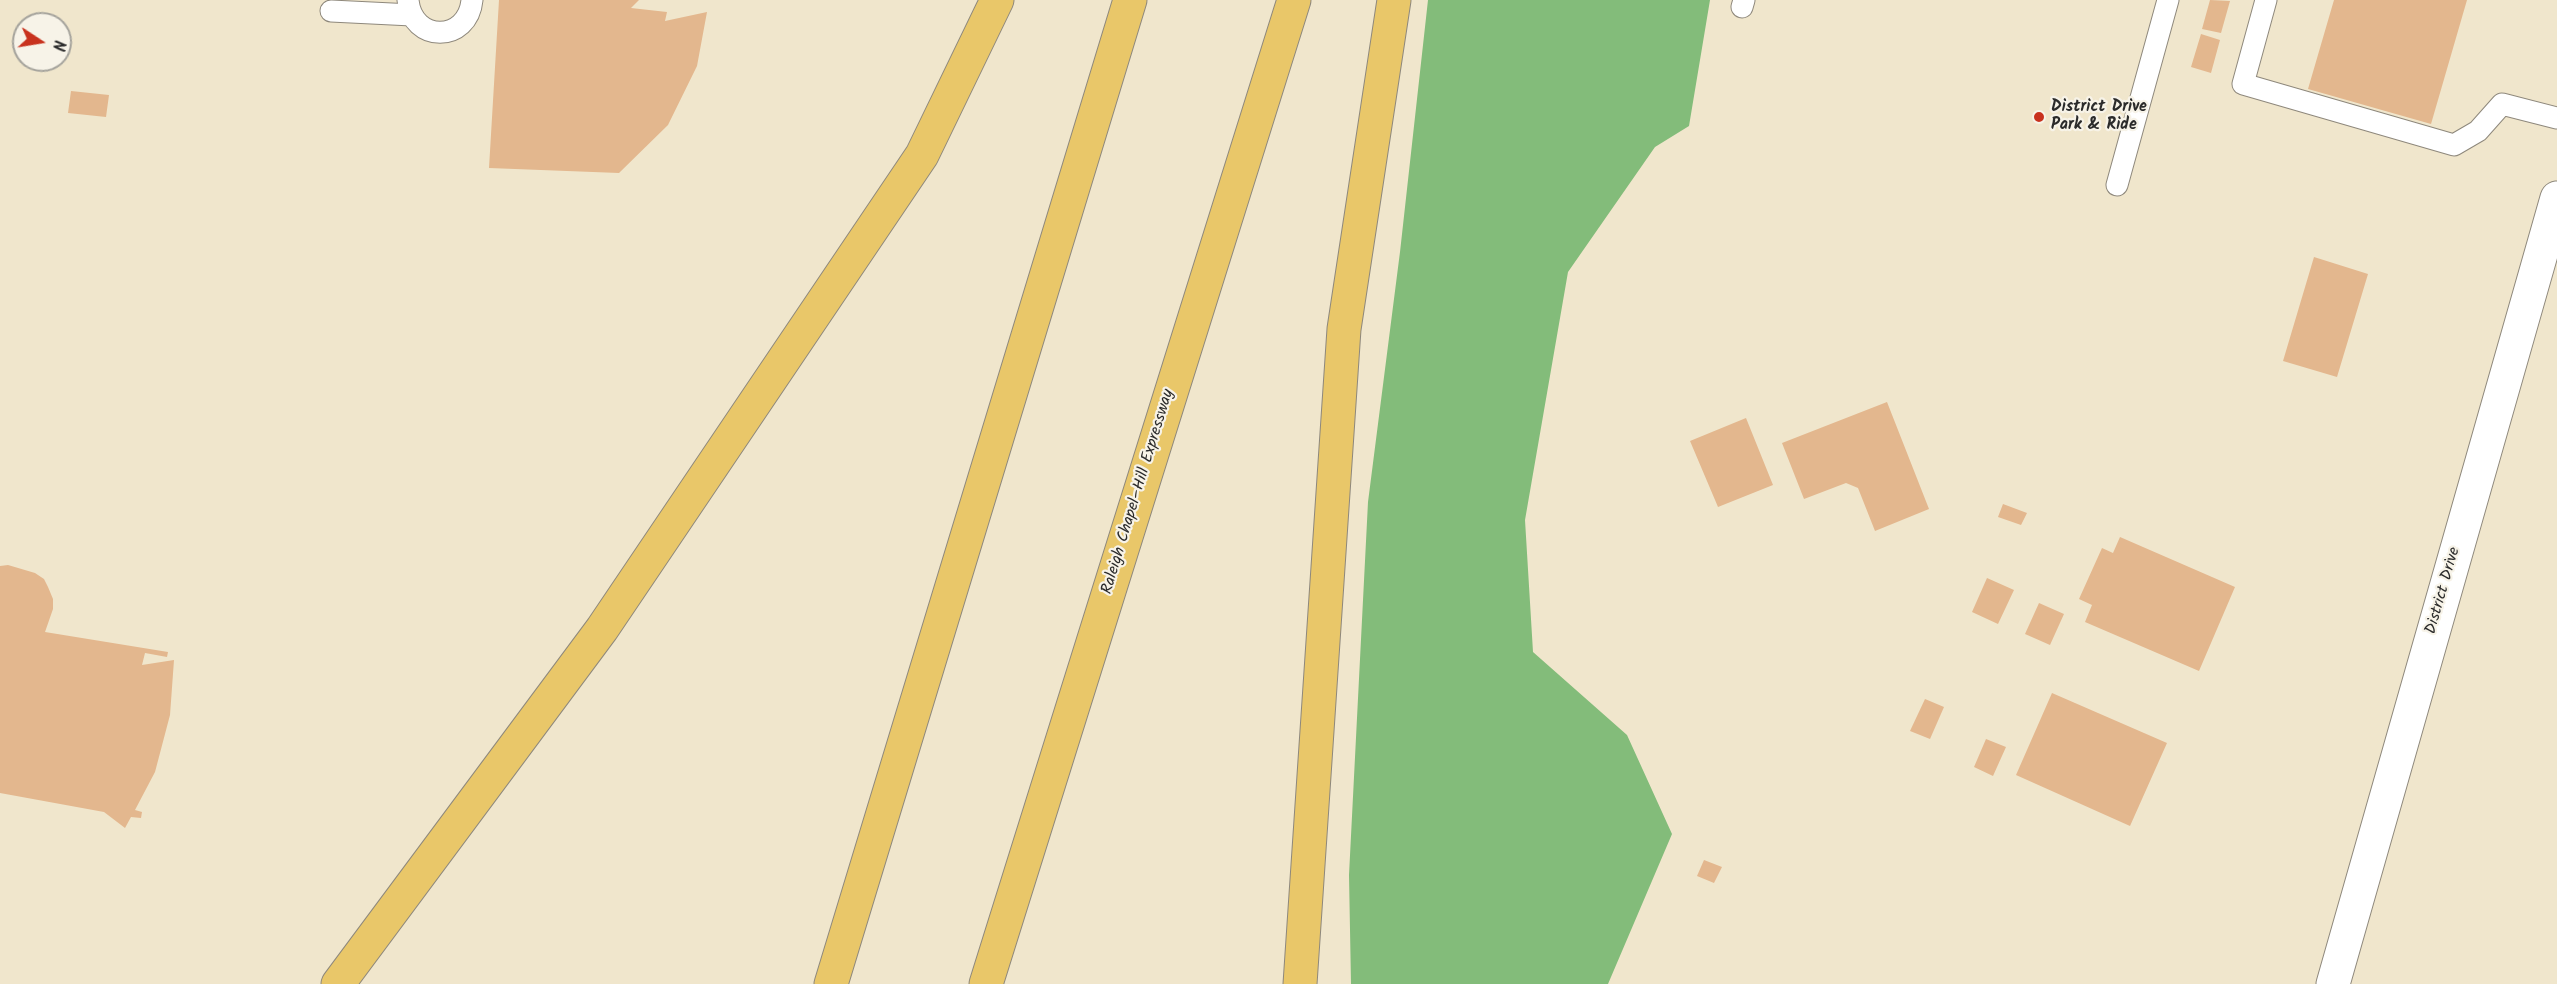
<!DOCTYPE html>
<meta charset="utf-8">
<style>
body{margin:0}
#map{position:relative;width:2557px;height:984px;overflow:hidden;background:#f0e6cc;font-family:Kalam,sans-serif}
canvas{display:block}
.north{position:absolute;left:12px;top:12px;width:60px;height:60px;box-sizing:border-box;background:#f7f3e8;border:2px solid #a5a39c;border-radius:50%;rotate:102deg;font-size:16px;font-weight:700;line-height:24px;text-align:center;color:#2b2b2b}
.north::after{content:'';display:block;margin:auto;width:21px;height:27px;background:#c8321e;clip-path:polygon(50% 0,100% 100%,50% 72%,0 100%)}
</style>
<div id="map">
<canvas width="2557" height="984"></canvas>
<div class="north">N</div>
</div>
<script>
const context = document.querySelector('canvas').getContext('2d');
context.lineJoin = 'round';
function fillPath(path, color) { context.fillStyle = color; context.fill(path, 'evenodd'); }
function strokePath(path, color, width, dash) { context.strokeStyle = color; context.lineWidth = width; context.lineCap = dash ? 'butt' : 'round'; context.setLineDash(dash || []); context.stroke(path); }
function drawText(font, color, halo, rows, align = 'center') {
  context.font = font + ' Kalam,sans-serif'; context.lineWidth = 4.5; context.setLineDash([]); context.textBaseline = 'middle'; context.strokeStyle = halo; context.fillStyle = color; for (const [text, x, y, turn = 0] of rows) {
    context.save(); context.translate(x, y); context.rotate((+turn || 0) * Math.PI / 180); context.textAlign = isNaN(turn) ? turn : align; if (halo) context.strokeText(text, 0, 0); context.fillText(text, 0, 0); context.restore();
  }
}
const forest = new Path2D(`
 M1428,0H1710L1689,126L1655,147L1568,272L1525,520L1533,652L1627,735L1672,834L1608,984H1351L1349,875L1368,502L1400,252Z`);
const building = new Path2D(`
 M499,0H639L631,8L667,12L665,21L707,12L697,66L668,125L619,173L489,168Z
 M2210,0L2230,1L2221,33L2202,29Z
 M2334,0H2467L2431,124L2308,89Z
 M2201,34L2220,40L2211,73L2191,67Z
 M71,91L109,95L106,117L68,113Z
 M2314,257L2368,274L2337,377L2283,361Z
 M1887,402L1929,509L1875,531L1858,488L1846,483L1804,499L1782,443Z
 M1746,418L1773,485L1718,507L1690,441Z
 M2003,504L2027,513L2021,525L1998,517Z
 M2120,537L2235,587L2199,671L2085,622L2092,605L2079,599L2102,548L2113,553Z
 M8,565L35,573L44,579L48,587L53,599V609L45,632L168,652L167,657L145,653L142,665L174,660L170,715L155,772L135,810L142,812L141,818L131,817L125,828L104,812L0,793V566Z
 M1987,578L2014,590L1998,624L1972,612Z
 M2039,603L2064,614L2050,645L2025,634Z
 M2052,693L2167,743L2130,826L2016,775Z
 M1925,699L1944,707L1930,739L1910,731Z
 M1986,739L2006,747L1993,776L1974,767Z
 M1704,860L1722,867L1714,883L1697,876Z`);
const service = new Path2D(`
 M408,0C412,43 468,43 472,0
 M2266,0L2243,84L2454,145L2478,131L2502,104L2557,118
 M1742,7L1744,0
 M331,11L412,15
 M2117,185L2168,0`);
const tertiary = new Path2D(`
 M2333,984L2557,198`);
const motorway = new Path2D(`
 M338,984L602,629L922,155L997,0
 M831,984L1130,0
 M986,984L1294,0
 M1300,984L1344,329L1394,0`);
const markers = [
 [2039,117,6,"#c8321e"]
];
const poiNames = [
 ["District Drive",2051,108],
 ["Park & Ride",2051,126]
];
const streetNames = [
 ["Raleigh Chapel–Hill Expressway",1139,492,-73],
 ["District Drive",2444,591,-74]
];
fillPath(forest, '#83bc7a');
fillPath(building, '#e3b78e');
strokePath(service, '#8e887c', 23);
strokePath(tertiary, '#8e887c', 35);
strokePath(motorway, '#8e887c', 35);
strokePath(service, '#fff', 21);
strokePath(tertiary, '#fff', 33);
strokePath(motorway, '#e9c769', 33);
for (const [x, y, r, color] of markers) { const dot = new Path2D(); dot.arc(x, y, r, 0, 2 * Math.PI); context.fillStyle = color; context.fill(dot); strokePath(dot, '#f7f3e8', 2); }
drawText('bold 16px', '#2b2b2b', '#f7f3e8', poiNames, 'left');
drawText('16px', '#2b2b2b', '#f7f3e8', streetNames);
</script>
